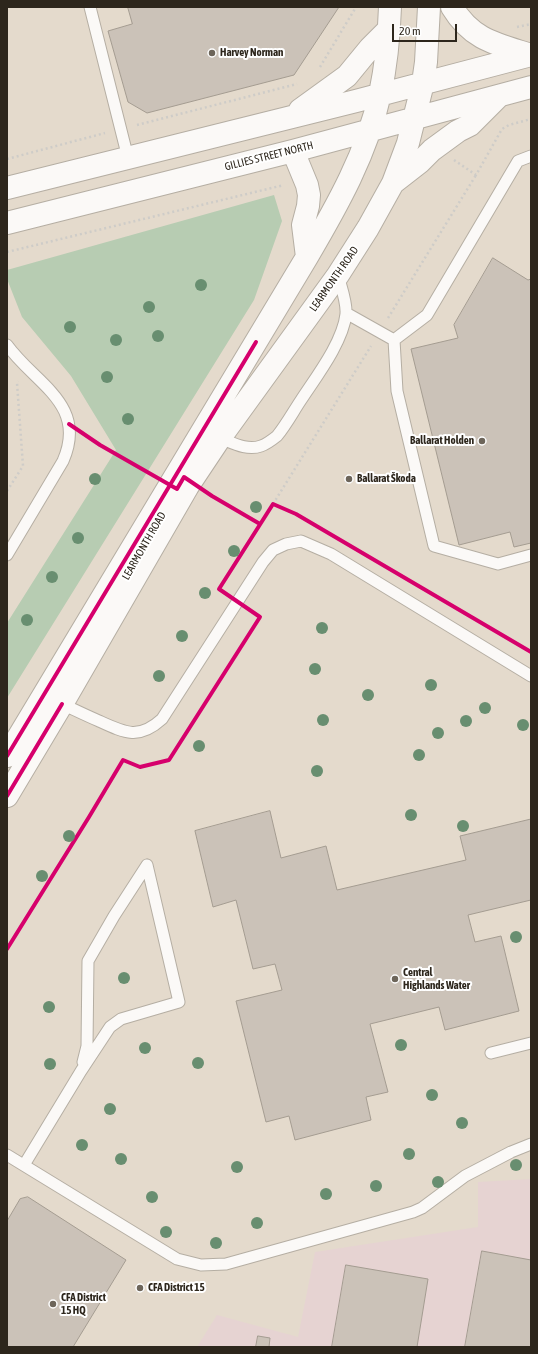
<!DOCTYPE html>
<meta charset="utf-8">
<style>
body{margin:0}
#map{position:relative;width:538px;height:1354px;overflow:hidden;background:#e4dacc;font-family:"Asap Condensed",sans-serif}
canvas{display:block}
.frame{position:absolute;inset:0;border:8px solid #2d261c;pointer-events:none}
.scale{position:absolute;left:392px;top:24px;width:65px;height:18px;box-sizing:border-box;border:2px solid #2d261c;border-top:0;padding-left:5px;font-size:12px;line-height:14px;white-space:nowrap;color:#2d261c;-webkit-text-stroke:3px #fff;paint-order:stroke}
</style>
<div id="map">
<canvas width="538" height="1354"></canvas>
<div class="frame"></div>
<div class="scale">20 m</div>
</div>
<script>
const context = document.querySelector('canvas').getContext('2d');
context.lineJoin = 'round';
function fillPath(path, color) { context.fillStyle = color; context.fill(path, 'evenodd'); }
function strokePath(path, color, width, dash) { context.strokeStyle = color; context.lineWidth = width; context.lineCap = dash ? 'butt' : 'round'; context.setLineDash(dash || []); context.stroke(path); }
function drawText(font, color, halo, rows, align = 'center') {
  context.font = font + ' "Asap Condensed",sans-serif'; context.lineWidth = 4; context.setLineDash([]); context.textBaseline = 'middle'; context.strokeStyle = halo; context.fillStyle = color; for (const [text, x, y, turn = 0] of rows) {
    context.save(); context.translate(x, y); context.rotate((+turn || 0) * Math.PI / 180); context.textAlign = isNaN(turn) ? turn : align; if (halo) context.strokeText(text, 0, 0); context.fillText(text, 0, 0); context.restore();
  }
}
const industrial = new Path2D(`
 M531,1179V1347H197L217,1315L298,1337L315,1252L478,1227V1182Z`);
const green = new Path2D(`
 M274,195L282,221L254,300L7,698V623L116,450L71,376L22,317L7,279V270Z`);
const building = new Path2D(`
 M128,7H339L294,75L147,113L128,102L108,31L132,24Z
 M493,258L528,280L531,279V543L514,547L510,532L459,545L411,349L458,338L454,325Z
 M270,811L281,858L326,846L337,890L466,860L460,836L531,819V900L468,915L475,942L501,936L519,1011L445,1030L439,1007L370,1024L388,1092L366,1097L371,1120L295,1140L289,1116L266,1122L236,1001L282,990L275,964L253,969L236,900L213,907L195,831Z
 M28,1197L126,1260L73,1347H7V1221L20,1199Z
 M482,1251L531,1260V1347H465Z
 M346,1265L428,1279L417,1347H332Z
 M258,1336L270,1338L269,1347H256Z`);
const path = new Path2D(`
 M517,27L531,24
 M320,67L356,7
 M137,125L297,84
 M7,159L105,133
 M454,160L476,175L502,129L509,125L531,119
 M7,252L284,185
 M388,318L476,175
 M7,491L23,466L17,383L18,381
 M273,504L371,346`);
const service = new Path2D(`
 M90,7L128,158
 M346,313L394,340
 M394,340L397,391L434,546L498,564L531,555
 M394,340L427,315L518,161L531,156
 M7,345C35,384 88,404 63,461L7,555
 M220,438C233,443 247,451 261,446C267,444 272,440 277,436C286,425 293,412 301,400C316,377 343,342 346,314C347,302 341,287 338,275
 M62,704C75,710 87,716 99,721C125,733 139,740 162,719L263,562L273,550L286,544L301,541L331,554L531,676
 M491,1053L531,1043
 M83,1062L87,1046L88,961L114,916L147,865
 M7,1155L177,1259L201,1265L226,1264L413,1212L422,1208L465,1176L511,1152L531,1144
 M24,1165L81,1071L110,1027L121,1019L179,1002L147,865`);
const secondary = new Path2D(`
 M452,7C472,40 496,44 531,55
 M300,110L347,76L370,48L389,29
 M293,151L307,185L309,195L308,206L303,225L307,257
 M393,183L420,162L432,150L458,131L470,125L498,97
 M7,188L356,101L531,55
 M7,223L293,151L531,87
 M7,756L307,257C337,206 367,153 380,94C386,66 389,36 390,7
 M7,796L62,704L188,486L220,438L338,275L368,228L393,183L408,143L423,83L426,62L429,7`);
const cycleway = new Path2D(`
 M69,424L100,445L177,489L184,477L212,496L260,524
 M7,756L256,342
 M7,796L62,704
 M7,949L89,817L123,760L140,767L169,760L260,617L219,589L273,504L296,514L531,652`);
const trees = [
 [201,285],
 [149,307],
 [70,327],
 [158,336],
 [116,340],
 [107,377],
 [128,419],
 [95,479],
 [256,507],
 [78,538],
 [234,551],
 [52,577],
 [205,593],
 [27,620],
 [322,628],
 [182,636],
 [315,669],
 [159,676],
 [431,685],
 [368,695],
 [485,708],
 [323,720],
 [466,721],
 [523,725],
 [438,733],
 [199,746],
 [419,755],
 [317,771],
 [411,815],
 [463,826],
 [69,836],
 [42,876],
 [516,937],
 [124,978],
 [49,1007],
 [401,1045],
 [145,1048],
 [198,1063],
 [50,1064],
 [432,1095],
 [110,1109],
 [462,1123],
 [82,1145],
 [409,1154],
 [121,1159],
 [516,1165],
 [237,1167],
 [438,1182],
 [376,1186],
 [326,1194],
 [152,1197],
 [257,1223],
 [166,1232],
 [216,1243]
];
const markers = [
 [212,53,4,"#6d655a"],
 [482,441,4,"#6d655a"],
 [349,479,4,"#6d655a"],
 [395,979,4,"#6d655a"],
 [140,1288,4,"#6d655a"],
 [53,1304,4,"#6d655a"]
];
const poiNames = [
 ["Harvey Norman",220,53],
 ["Ballarat Holden",474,441,"right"],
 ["Ballarat Škoda",357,479],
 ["Central",403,973],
 ["Highlands Water",403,986],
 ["CFA District 15",148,1288],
 ["CFA District",61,1298],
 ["15 HQ",61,1311]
];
const streetNames = [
 ["GILLIES STREET NORTH",269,156,-14],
 ["LEARMONTH ROAD",334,279,-55],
 ["LEARMONTH ROAD",144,546,-60]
];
fillPath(industrial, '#e6d3d2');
fillPath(green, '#b7ccb2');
fillPath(building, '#cbc2b8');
strokePath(building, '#a49c91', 1);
strokePath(service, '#b5aea3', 13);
strokePath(secondary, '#b5aea3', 24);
strokePath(path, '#ceccc8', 2.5, [2, 3]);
strokePath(service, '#fbf9f7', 11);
strokePath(secondary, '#fbf9f7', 22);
strokePath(cycleway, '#d6006c', 4);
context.fillStyle = '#688e70';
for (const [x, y] of trees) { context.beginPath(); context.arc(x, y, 6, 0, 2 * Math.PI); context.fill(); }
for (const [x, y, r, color] of markers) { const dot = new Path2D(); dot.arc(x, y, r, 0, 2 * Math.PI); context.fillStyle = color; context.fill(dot); strokePath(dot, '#fff', 1.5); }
drawText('bold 11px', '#2d261c', '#fff', poiNames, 'left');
drawText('11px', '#2d261c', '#fff', streetNames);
</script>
